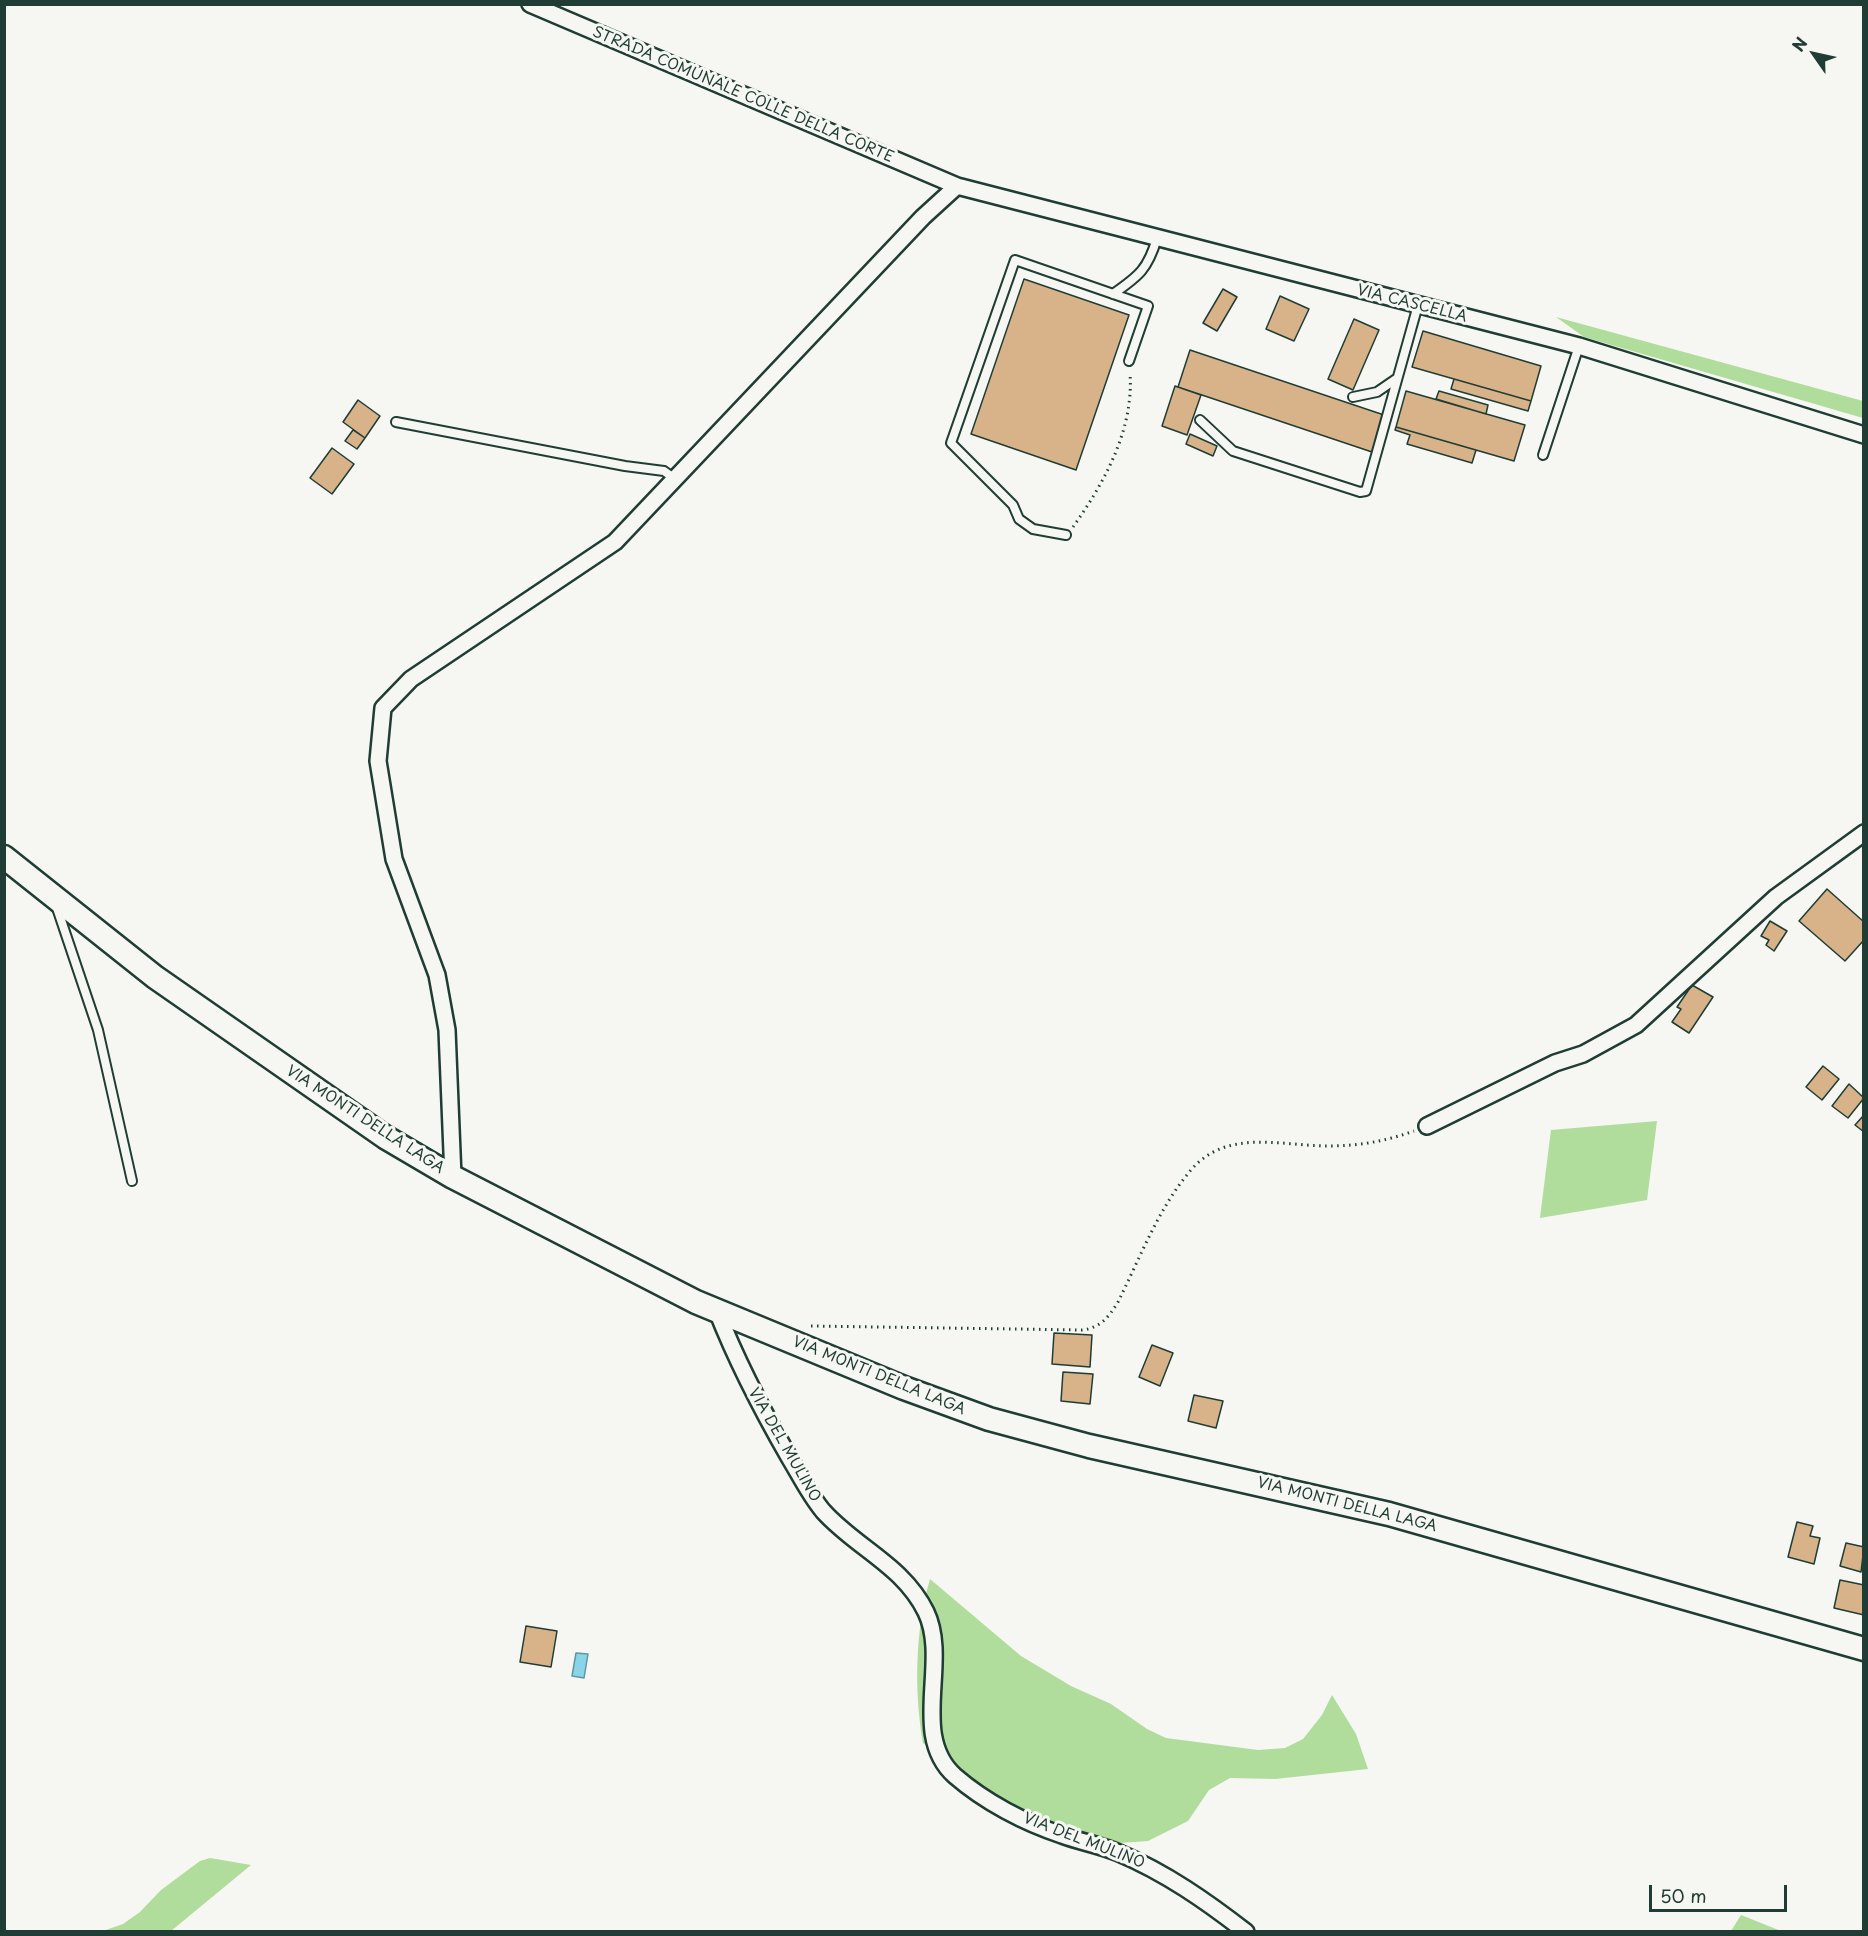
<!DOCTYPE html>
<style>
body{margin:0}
#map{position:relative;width:1868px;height:1936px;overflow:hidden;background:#f6f6f2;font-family:"Playpen Sans",sans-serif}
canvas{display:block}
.frame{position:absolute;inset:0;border:6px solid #1f3d34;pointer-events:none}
.north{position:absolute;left:1784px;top:24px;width:60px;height:60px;-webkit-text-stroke:4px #f6f6f2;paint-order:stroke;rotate:304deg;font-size:16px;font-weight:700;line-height:24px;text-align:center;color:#1f3d34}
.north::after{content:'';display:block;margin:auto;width:21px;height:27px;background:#1f3d34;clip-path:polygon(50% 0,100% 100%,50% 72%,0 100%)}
.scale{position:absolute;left:1649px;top:1885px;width:138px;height:27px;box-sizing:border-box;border:3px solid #1f3d34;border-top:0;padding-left:8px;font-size:18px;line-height:21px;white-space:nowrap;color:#1f3d34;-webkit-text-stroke:4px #f6f6f2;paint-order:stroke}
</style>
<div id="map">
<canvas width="1868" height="1936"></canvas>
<div class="frame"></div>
<div class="north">N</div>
<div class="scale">50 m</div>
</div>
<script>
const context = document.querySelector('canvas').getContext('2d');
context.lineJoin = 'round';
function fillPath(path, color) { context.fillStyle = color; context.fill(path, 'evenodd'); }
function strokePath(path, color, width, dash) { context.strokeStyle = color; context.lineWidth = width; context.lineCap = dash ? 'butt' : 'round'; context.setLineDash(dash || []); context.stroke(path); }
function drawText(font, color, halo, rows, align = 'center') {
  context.font = font + ' "Playpen Sans",sans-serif'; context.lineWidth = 6; context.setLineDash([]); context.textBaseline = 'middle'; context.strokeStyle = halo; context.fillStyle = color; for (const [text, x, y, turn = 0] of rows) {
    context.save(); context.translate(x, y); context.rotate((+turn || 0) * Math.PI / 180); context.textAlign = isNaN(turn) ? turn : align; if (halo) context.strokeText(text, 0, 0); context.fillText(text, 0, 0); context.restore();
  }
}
const green = new Path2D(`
 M1556,317L1863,401V418L1584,337Z
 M1657,1121L1647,1200L1540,1218L1551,1130Z
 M930,1579L1021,1656L1071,1686L1111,1704L1147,1729L1166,1738L1258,1750L1285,1748L1303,1739L1322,1715L1332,1695L1356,1734L1368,1769L1275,1779L1230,1778L1209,1790L1188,1821L1148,1841L1119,1843L1051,1828L983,1792L923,1743C914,1691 915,1630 930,1579Z
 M210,1858L251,1865L171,1931H103L123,1924L140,1912L161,1890L200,1861Z
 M1741,1915L1781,1931H1731Z`);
const water = new Path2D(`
 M576,1653L588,1654L584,1678L572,1676Z`);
const building = new Path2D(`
 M1024,279L1129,315L1076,470L971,434Z
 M1223,289L1237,297L1217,331L1203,323Z
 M1280,296L1309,309L1294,341L1266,329Z
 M1354,319L1379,330L1353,390L1328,379Z
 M1423,331L1541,366L1531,401L1412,367Z
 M1190,350L1384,415L1372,452L1178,387Z
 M1454,379L1531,401L1528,411L1451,389Z
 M1175,386L1201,395L1187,435L1162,426Z
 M1406,391L1525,425L1514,461L1396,427Z
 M1439,391L1488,405L1486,414L1436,399Z
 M358,400L380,416L365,438L343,422Z
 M1396,427L1476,450L1472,463L1407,444L1410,435L1395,430Z
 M353,430L365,438L357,449L345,441Z
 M1190,434L1217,446L1213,456L1186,444Z
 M332,448L354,464L332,494L310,478Z
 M1827,889L1864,922V940L1845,961L1799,921Z
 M1770,921L1787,931L1774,951L1766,945L1769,940L1761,936Z
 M1692,985L1713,997L1689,1033L1672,1022L1681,1009L1677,1007Z
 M1823,1066L1839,1079L1822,1100L1806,1087Z
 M1849,1084L1864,1098L1848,1118L1832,1106Z
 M1864,1115V1132L1855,1125Z
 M1054,1333L1092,1335L1090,1367L1052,1364Z
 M1152,1345L1173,1353L1160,1386L1139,1377Z
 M1063,1372L1093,1374L1090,1404L1061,1401Z
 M1194,1395L1223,1401L1216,1428L1188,1421Z
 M1797,1522L1813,1526L1810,1536L1820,1538L1814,1564L1788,1557Z
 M1846,1543L1864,1547L1861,1572L1840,1566Z
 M1840,1580L1864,1585V1615L1834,1608Z
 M526,1626L557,1631L551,1667L520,1662Z`);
const path = new Path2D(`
 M1073,527C1104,483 1134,430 1130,373
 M811,1326L1082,1330C1100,1328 1109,1317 1118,1302C1140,1258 1159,1207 1191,1170C1227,1128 1281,1146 1329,1146C1359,1146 1386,1141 1414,1131`);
const lane = new Path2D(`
 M1113,294C1139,276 1148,269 1157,238
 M1353,397L1377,392L1396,379
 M1200,420L1233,451L1360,492L1366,491L1418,305
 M396,422L625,466L664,471L675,479
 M1543,455L1579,346
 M1066,535L1033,529L1019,519L1013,505L951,443L1015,260L1148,306L1129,361
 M57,908L98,1030L132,1181`);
const street = new Path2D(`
 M530,4L957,186L1579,346L1864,435
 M1427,1126L1555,1063L1583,1054L1636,1025L1776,897L1864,833
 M453,1177L447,1030L437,975L394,859L378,761L383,708L411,679L615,542L923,217L957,186
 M717,1311C737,1362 762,1410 789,1457C800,1475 809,1494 823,1511C856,1548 903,1565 926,1612C950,1662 909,1735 955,1776C985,1802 1025,1823 1062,1835C1081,1842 1100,1845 1119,1853C1166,1873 1206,1901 1246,1932`);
const secondary = new Path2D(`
 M4,857L155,977L385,1137L453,1177L696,1302L904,1388L989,1419L1089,1446L1389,1514L1864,1649`);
const streetNames = [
 ["STRADA COMUNALE COLLE DELLA CORTE",743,95,23],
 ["VIA CASCELLA",1412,304,14],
 ["VIA MONTI DELLA LAGA",365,1120,33],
 ["VIA MONTI DELLA LAGA",879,1376,22],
 ["VIA DEL MULINO",784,1445,60],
 ["VIA MONTI DELLA LAGA",1347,1505,14],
 ["VIA DEL MULINO",1084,1841,21]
];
fillPath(green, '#b0dd9b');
fillPath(water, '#8ad4ea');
strokePath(water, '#5f98a1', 1.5);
fillPath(building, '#d8b289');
strokePath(building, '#1f3d34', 1.5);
strokePath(lane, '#1f3d34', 12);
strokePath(street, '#1f3d34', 20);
strokePath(secondary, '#1f3d34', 27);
strokePath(path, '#1f3d34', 3, [1.5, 4.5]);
strokePath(lane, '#f6f6f2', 8);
strokePath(street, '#f6f6f2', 15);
strokePath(secondary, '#f6f6f2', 22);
drawText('15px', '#1f3d34', '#f6f6f2', streetNames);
</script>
